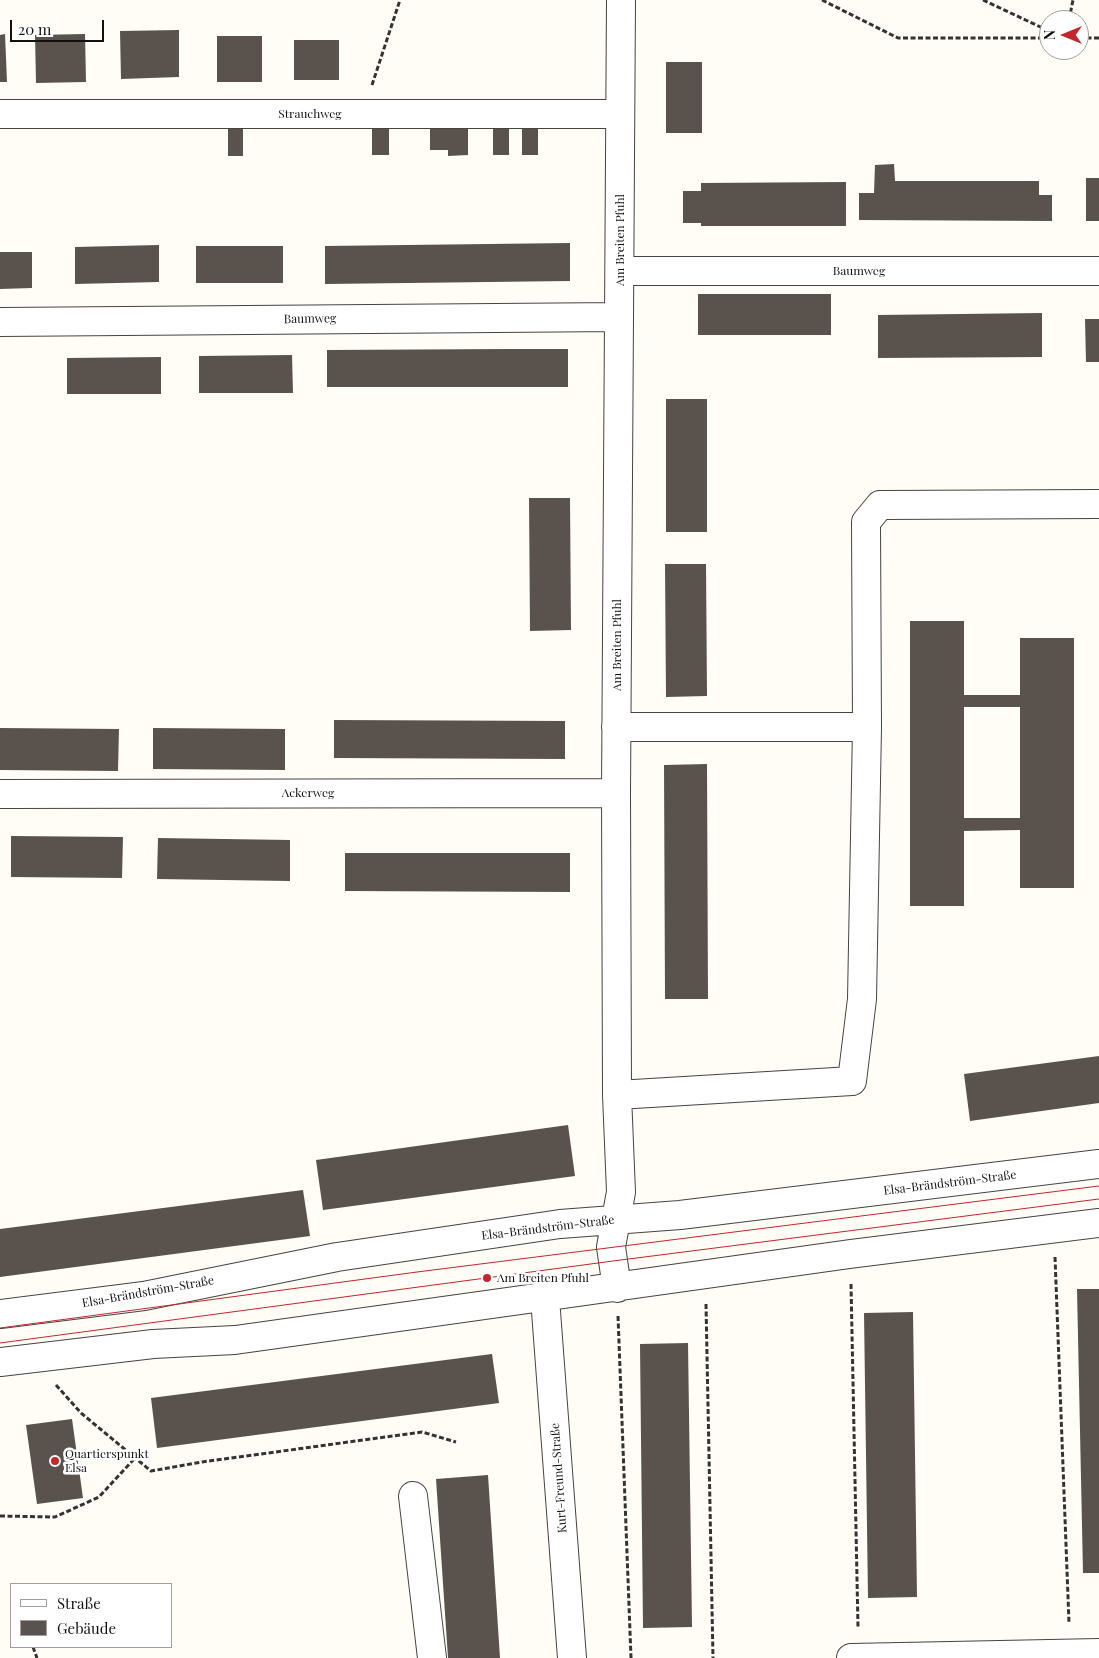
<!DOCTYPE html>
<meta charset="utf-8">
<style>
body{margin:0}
#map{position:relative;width:1099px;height:1658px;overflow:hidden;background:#fffdf5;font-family:"Playfair Display",serif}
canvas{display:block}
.legend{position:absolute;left:10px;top:1583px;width:162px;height:65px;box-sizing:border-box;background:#fff;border:1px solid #a0a0a0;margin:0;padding:6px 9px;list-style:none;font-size:15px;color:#111}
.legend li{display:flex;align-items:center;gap:10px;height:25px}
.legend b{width:25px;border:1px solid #a0a0a0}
.north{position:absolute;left:1039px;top:10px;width:50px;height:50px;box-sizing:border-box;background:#fff;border:1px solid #a0a0a0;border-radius:50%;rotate:270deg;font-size:14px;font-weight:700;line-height:20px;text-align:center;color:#111}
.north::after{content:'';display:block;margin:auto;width:18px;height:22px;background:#c4262e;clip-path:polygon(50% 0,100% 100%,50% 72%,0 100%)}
.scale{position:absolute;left:10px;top:20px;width:94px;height:22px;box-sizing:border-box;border:2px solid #111;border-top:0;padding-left:6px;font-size:15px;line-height:18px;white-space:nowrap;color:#111;-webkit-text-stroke:4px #fff;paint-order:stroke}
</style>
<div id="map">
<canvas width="1099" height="1658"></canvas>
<ul class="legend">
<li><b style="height:6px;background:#fff"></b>Straße</li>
<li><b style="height:14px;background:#5a524d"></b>Gebäude</li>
</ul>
<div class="north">N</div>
<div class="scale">20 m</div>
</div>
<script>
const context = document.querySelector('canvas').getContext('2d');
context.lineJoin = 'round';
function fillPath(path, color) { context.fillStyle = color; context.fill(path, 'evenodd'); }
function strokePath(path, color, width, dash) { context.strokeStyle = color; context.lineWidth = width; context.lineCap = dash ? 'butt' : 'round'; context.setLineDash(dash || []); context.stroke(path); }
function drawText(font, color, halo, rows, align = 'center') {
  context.font = font + ' "Playfair Display",serif'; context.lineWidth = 5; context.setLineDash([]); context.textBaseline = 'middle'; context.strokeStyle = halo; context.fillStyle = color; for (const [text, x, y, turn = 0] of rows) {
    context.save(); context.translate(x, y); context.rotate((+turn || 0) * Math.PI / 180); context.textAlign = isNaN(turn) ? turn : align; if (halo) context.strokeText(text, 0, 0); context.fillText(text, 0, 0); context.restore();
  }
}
const building = new Path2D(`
 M179,30V77L121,79L120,31Z
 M5,34L7,82H0V35Z
 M85,34L86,82L36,83L35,35Z
 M217,36H262V82H217Z
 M294,40H339V80H294Z
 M666,62H702V133H666Z
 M468,126V155L448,156V150H430V127Z
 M493,126H509V155H493Z
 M522,126H538V155H522Z
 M372,127H389V155H372Z
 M228,129H243V156H228Z
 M894,164L895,181H1039V195H1052V221L859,220V193H874L875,165Z
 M1086,178H1099V221H1086Z
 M846,182V226H701V223H683V191H701V183Z
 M570,243V281L325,284V246Z
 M159,245V282L75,284V247Z
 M196,246H283V283H196Z
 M0,252H32V288L0,289Z
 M698,294H831V335H698Z
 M1042,313V357L878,358V315Z
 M1085,319H1099V362H1086Z
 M508,349H568V387H327V350Z
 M292,355L293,393H199V356Z
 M161,357V394H67V358Z
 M666,399H707V532H666Z
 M529,498H570L571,630L530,631Z
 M665,564H706L707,696L666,697Z
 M910,621H964V695H1020V638H1074V888H1020V830L964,831V906H910ZM964,707H1020V818H964Z
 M334,720L565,721V759L334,758Z
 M0,728L119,729L118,771L0,770Z
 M153,728L285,729V770L153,769Z
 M707,764L708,999H665L664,765Z
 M11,836L123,837L122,878L11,877Z
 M158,838L290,840V881L157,879Z
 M345,853H570V892L345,891Z
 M1099,1056V1103L970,1121L964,1074Z
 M568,1125L575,1176L323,1210L316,1160Z
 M303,1190L310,1236L0,1277V1229Z
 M1077,1289H1099V1573H1083Z
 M913,1312L917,1597L868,1598L864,1313Z
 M688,1343L692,1627L643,1628L640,1344Z
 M492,1354L499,1403L157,1448L151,1398Z
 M72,1419L83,1498L37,1504L26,1425Z
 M488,1475L500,1658H448L436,1479Z`);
const path = new Path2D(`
 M822,0L898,38H1049
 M983,0L1049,31
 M1069,20L1073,0
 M1079,38H1099
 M372,85L400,0
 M1055,1257L1069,1623
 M851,1284L858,1627
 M706,1304L713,1658
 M618,1316L631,1658
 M56,1385L81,1413L151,1471L202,1462L422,1432L456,1442
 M0,1516L55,1517L99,1497L135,1458
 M33,1647L37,1658`);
const minor = new Path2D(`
 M0,114H620
 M620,271H1099
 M0,322L619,317
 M616,727H867
 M0,794L616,793
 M617,1095L852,1081L862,999L867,727L866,522L880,505L1099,504
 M617,1288L611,1247L621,1192L617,1095L616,793L621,0
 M545,1298L572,1658
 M0,1314L144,1296L337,1257L560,1224L680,1215L1099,1164
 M0,1362L153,1344L235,1340L850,1254L1099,1223
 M413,1496L432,1658
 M851,1658L1099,1653`);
const tram = new Path2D(`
 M0,1328L417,1272L1099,1186
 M0,1343L613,1261L1099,1199`);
const markers = [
 [487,1278,5,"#c4262e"],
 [55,1461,5,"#c4262e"]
];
const streetNames = [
 ["Strauchweg",310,114],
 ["Am Breiten Pfuhl",620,240,-90],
 ["Baumweg",859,271],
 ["Baumweg",310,319,-1],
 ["Am Breiten Pfuhl",617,645,-90],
 ["Ackerweg",308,793],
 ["Elsa-Brändström-Straße",950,1183,-7],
 ["Elsa-Brändström-Straße",548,1228,-7],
 ["Elsa-Brändström-Straße",148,1292,-10],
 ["Kurt-Freund-Straße",559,1478,-94]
];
const poiNames = [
 ["Am Breiten Pfuhl",497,1278],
 ["Quartierspunkt",65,1454],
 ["Elsa",65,1468]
];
fillPath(building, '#5a524d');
strokePath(minor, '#444', 30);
strokePath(path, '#333', 3, [5, 2.5]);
strokePath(minor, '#fff', 28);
strokePath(tram, '#c4262e', 1);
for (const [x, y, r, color] of markers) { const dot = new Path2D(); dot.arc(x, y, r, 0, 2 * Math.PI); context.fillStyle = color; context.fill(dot); strokePath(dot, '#fff', 2); }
drawText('12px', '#111', '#fff', streetNames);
drawText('12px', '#111', '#fff', poiNames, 'left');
</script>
